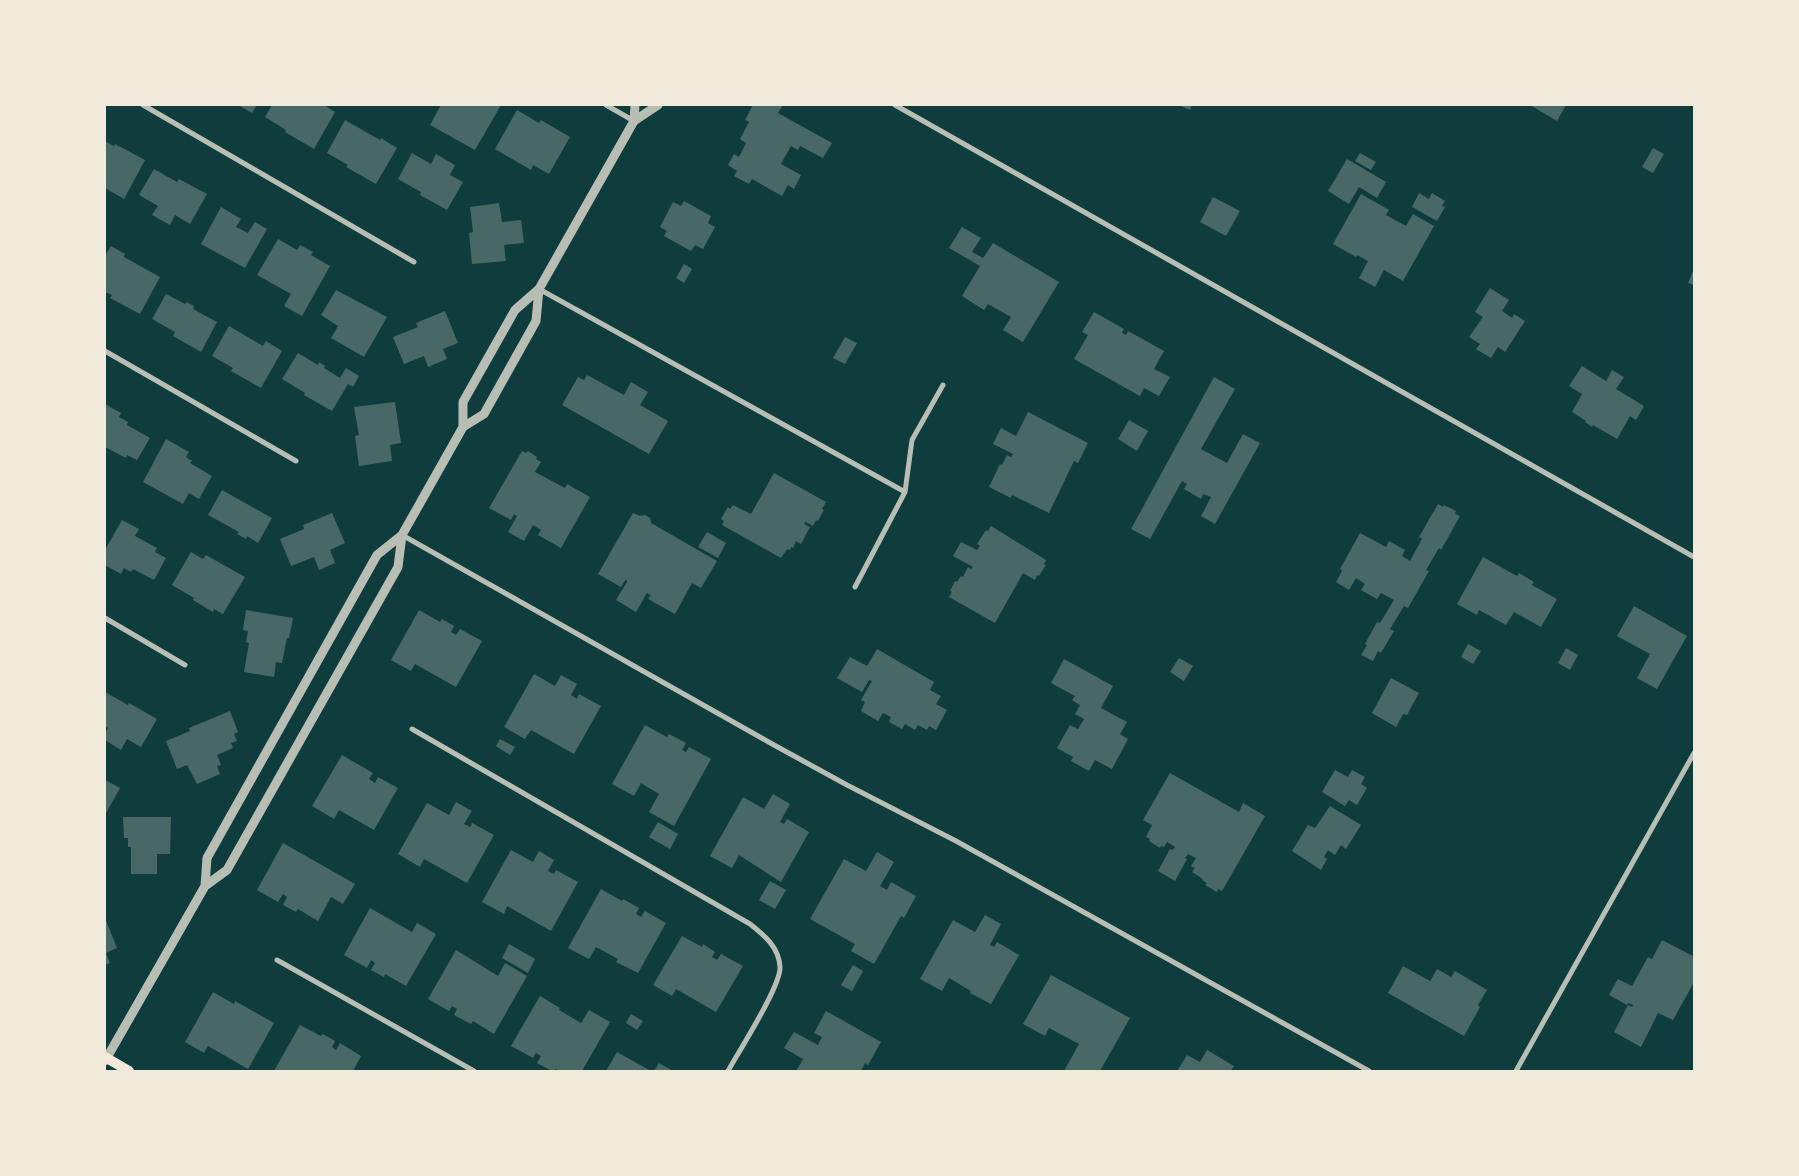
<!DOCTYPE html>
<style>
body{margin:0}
#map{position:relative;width:1799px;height:1176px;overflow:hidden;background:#0f3d3e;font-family:"PT Serif",serif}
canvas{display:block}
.frame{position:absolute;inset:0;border:106px solid #f1e9da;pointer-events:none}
</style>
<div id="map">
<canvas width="1799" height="1176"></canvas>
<div class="frame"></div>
</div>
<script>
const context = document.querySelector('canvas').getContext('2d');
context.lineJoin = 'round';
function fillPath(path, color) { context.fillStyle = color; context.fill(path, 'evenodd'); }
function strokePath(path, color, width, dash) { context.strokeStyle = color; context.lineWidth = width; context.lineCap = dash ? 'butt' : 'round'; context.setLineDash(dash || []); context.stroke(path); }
const building = new Path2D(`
 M238,105H257L252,113Z
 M272,105H324L335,112L314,149L285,132L286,130L265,117Z
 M441,105H501L475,150L430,125Z
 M753,105H783L778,113L832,143L823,158L800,146L798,150L791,146L781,164L801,175L794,189L788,185L782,196L752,179L749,184L734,176L737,171L728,165L734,154L739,157L746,143L740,139L749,122L745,120Z
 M1182,105H1192L1190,110L1181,106Z
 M1530,105H1566L1557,121Z
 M517,110L539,123L541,120L570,137L549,174L533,165L531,170L495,149Z
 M345,120L380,140L381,138L397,148L376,184L346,167L348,165L327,153Z
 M105,141L114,146L115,144L145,160L124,199L105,188Z
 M1653,148L1664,154L1653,173L1642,167Z
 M412,153L431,164L436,154L455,165L450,175L463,182L447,210L420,195L421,192L398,179Z
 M1360,153L1376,162L1371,170L1355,161Z
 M1347,159L1386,182L1377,198L1359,187L1349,204L1328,191Z
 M154,169L177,182L179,179L207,194L190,224L175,215L170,225L152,215L158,206L139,195Z
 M1419,193L1429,199L1432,193L1445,201L1442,206L1445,207L1437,221L1412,207Z
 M1361,194L1389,210L1386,215L1406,226L1413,214L1434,226L1403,281L1384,270L1375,287L1359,278L1368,261L1357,255L1356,257L1333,244Z
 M1213,197L1240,211L1226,236L1200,222Z
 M684,201L711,216L708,223L715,227L703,249L695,245L691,251L664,236L667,231L660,227L673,202L681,206Z
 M499,203L502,222L521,220L524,243L504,245L506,261L472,264L469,233L473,232L470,207Z
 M221,207L241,219L236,227L248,233L255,222L267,229L245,268L201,244Z
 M962,227L981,238L972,252L983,258L993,243L1059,282L1023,342L1003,330L1011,317L988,304L984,310L962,296L980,266L949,248Z
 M278,239L297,250L300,245L313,252L311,255L330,266L302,316L284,306L291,294L257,275Z
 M111,246L125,254L124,257L160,277L140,314L110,298L112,295L105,292V256Z
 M684,264L692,269L684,283L676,278Z
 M1694,269V285L1688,283Z
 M1490,288L1509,300L1502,311L1512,318L1514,314L1525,321L1505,352L1498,347L1491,358L1476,349L1480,344L1469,337L1483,317L1475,312Z
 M336,290L387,317L364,357L331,338L338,326L321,315Z
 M166,294L185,304L187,302L194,306L193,309L217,322L201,352L173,336L175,332L152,319Z
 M445,311L458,343L443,349L447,359L428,367L424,356L404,364L393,337L418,327L416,323Z
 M1094,312L1124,329L1122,333L1126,335L1128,331L1164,351L1154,369L1170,377L1159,396L1144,388L1140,396L1074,359L1088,335L1082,332Z
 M229,326L263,346L266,341L282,351L261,388L231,371L233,368L212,356Z
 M845,337L857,343L845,364L833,358Z
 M298,353L318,365L319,362L325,366L324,368L340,378L346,368L359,376L353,387L348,384L332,411L304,395L305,393L282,379Z
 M1582,366L1606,381L1612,370L1624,377L1616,389L1644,406L1636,420L1630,416L1617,439L1593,425L1592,427L1585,422L1586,421L1572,412L1582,394L1569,386Z
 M587,375L624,395L631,382L648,392L640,405L668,421L649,454L562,405L578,377L584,380Z
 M1214,377L1235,389L1201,449L1227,463L1243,434L1260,443L1215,524L1201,516L1211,497L1203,494L1201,499L1184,489L1187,484L1182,481L1150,539L1131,529Z
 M395,402L401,443L390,445L392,461L359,466L355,436L359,435L354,407Z
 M105,404L121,413L119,417L128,422L127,425L150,438L137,460L127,455L126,458L105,447Z
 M1028,412L1088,443L1078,463L1074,461L1049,513L1012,495L1011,498L989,487L1000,464L1002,465L1007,455L1011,457L1013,454L993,444L1001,428L1016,436Z
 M1129,420L1148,431L1137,451L1118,439Z
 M166,439L189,452L186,457L192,461L190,463L212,476L199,499L189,493L183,504L143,482Z
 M522,451L526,453L528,451L537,457L536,459L541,462L535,472L565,488L567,484L590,497L561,548L538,535L541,530L533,525L524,541L508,532L517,516L514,514L511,520L489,508Z
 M774,473L826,502L822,509L824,510L818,521L816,520L813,526L806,522L804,524L810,527L801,544L796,541L793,548L791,547L790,550L787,549L781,558L722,525L724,521L721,519L728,507L730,509L733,505L751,514Z
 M222,490L272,518L258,543L247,536L246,539L237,534L239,532L208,515Z
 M1438,504L1443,507L1444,505L1456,511L1455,514L1460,516L1441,550L1439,548L1426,570L1429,571L1408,608L1404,606L1390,629L1394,631L1381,653L1378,651L1373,661L1361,655L1367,645L1365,644L1377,622L1380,623L1394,600L1381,593L1377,599L1361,590L1365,584L1356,578L1349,590L1336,582L1342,571L1340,569L1360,533L1386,547L1389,541L1405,550L1402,556L1410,561L1422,539L1419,537Z
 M332,513L345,543L330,550L335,563L319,570L314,557L291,566L280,539L304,529L303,525Z
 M633,513L640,516L645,515L650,518L651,523L717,561L701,588L692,583L675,614L648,599L651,595L647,593L636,612L616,600L627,582L626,579L621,587L598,574Z
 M122,520L139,529L135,536L157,548L155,552L166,558L154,580L133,569L131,572L124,568L121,574L105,565V550Z
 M991,526L1046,560L1044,564L1046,565L1039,576L1037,575L1035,580L1023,573L995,623L949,597L952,592L950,591L955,581L957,582L961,576L963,577L968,567L971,569L973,567L953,556L961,542L977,550L980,546L977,544L986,530L988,531Z
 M707,532L726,543L718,558L698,547Z
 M191,552L203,559L206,555L245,577L223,614L214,609L213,612L193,600L194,598L172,585Z
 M1483,557L1517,576L1519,573L1534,582L1532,585L1557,599L1541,627L1514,612L1506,625L1479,610L1477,615L1457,604Z
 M1634,606L1687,636L1657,689L1637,678L1650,654L1617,636Z
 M246,610L293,618L289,638H287L282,663L276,662L274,677L244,672L249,643L246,642L248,631L243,630Z
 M419,610L440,622L442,619L454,626L451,632L456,635L460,629L482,641L456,687L415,664L411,671L391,660Z
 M1468,644L1481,651L1473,664L1461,657Z
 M1566,648L1578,655L1570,670L1558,663Z
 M877,649L934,682L930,690L941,696L936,704L947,710L936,730L929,726L927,730L918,725L915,730L905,724L902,729L889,722L891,717L883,713L878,721L861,711L865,702L861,700L872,681L869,680L862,692L837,678L850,657L867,666Z
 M1179,658L1193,666L1184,681L1170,672Z
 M1064,659L1113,686L1101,708L1127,722L1120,734L1128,739L1112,769L1095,760L1089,771L1071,761L1073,757L1057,748L1070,725L1078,729L1084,719L1075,714L1080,705L1072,700L1075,696L1051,683Z
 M534,674L555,686L561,675L577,684L571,695L577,699L579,694L601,706L574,754L531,730L525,739L504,727Z
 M1391,678L1419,693L1407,715L1403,714L1396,727L1372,713Z
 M105,692L128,705L129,703L157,719L141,747L127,739L121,750L105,740V733L108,728L105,726Z
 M230,711L238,732L234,734L237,741L231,743L233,748L217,755L221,765L217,766L220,774L197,784L187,765L177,769L166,741L190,731L189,728Z
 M645,725L667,737L669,734L686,743L682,750L686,752L689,747L711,759L674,826L649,812L659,794L641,783L634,796L612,784Z
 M500,739L515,747L510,755L496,746Z
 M342,755L373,773L369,779L375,783L378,777L398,788L374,830L339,810L334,819L312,806Z
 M1335,770L1348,777L1352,770L1365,777L1361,784L1367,788L1357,805L1349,800L1345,806L1322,792Z
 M1170,773L1239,812L1243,803L1265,816L1222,891L1218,889L1217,892L1205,885L1207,883L1202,880L1203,879L1192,872L1195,868L1191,866L1196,858L1188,854L1185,858L1187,859L1175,881L1158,871L1170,849L1173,850L1175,847L1167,842L1164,847L1161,846L1160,848L1149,841L1150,839L1146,837L1152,825L1143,820Z
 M105,780L120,788L105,815Z
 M773,794L790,804L780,822L784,824L787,819L809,832L781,882L739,855L732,868L710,856L743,797L764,809Z
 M456,802L472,811L464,824L470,827L472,823L494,835L467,883L424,859L420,867L398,854L427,803L449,815Z
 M1330,806L1361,825L1346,849L1341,845L1335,855L1328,850L1324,857L1327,859L1321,870L1292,851L1308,825L1315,828Z
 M123,817H171L170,854H157V874H131V847H128V838H124Z
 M658,822L678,834L670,849L649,837Z
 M283,843L355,884L343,904L331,897L318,921L298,909L296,912L283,905L287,897L283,894L278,902L257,890Z
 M511,850L533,862L539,851L554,860L548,871L554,874L556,870L578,882L551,931L507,906L504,914L482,902Z
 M877,852L894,862L880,886L887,890L891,882L916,896L904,918L901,916L874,964L851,951L855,944L810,919L844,859L866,871Z
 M770,881L786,890L775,909L759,900Z
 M601,889L622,901L623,899L639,908L636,914L641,917L645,911L666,923L638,973L616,962L618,959L596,947L589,959L568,948Z
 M370,908L412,932L417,923L436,934L406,986L385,974L384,977L371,970L375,963L371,960L367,968L344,955Z
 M985,915L1001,924L990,945L994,947L997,942L1019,955L991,1004L970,993L971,991L949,978L942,991L920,979L953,920L975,932Z
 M105,918L117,948L106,953L110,963L105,965Z
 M682,936L702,947L703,944L715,952L712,957L717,960L721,954L743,966L716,1012L676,989L672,996L653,985Z
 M1662,940L1693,956L1694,954V984H1693L1673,1020L1658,1013L1641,1047L1614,1032L1628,1005L1632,1007L1633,1005L1628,1003L1627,1005L1609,995L1618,979L1632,986L1648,957L1652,959Z
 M509,944L535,959L528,973L502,958Z
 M456,950L498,976L505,963L527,976L494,1034L473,1021L471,1024L454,1015L457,1009L452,1006L449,1011L428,999Z
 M853,965L863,971L852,991L841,985Z
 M1403,966L1430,981L1437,969L1451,977L1455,971L1487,990L1478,1005L1480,1007L1464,1036L1388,993Z
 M1051,975L1130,1018L1100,1071H1064L1079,1044L1049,1028L1045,1036L1023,1024Z
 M213,992L234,1004L235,1001L274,1023L248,1069L208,1046L204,1053L185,1042Z
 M540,996L560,1008L559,1010L581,1023L589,1010L610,1022L582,1071H560L556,1069L552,1071L537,1063L541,1056L536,1053L533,1058L511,1046Z
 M826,1011L881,1042L868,1065L865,1063L861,1071H796L803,1059L784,1048L794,1032L818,1045L822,1037L814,1033Z
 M631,1014L643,1021L637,1030L626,1023Z
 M300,1025L321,1036L323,1034L335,1041L332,1047L336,1050L340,1043L361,1056L353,1071H274Z
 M1207,1050L1234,1066L1231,1071H1177L1187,1055L1200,1062Z
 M617,1052L651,1071H606Z
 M659,1063L673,1071H654Z`);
const minor = new Path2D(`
 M143,105L414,262
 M606,105L634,121
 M895,105L1694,557
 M539,289L905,492
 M105,351L296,461
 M402,535L774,745L847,785L956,841L1369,1071
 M855,587L905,492L912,440L943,385
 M105,618L185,665
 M412,729L750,924C764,935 779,947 780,967C781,986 739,1051 728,1071
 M277,960L474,1071
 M1516,1071L1694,753`);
const tertiary = new Path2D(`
 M634,121L658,105
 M463,427V402L515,310L539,289L634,121L635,105
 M205,886L207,858L377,555L402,535L463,427L484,414L536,321L539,289
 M105,1061L205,886L227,870L398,567L402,535`);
const secondary = new Path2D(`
 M105,1057L129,1071`);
fillPath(building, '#486865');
strokePath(minor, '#b8beb3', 5);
strokePath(tertiary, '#b8beb3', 9);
strokePath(secondary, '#f1e9da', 10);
</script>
